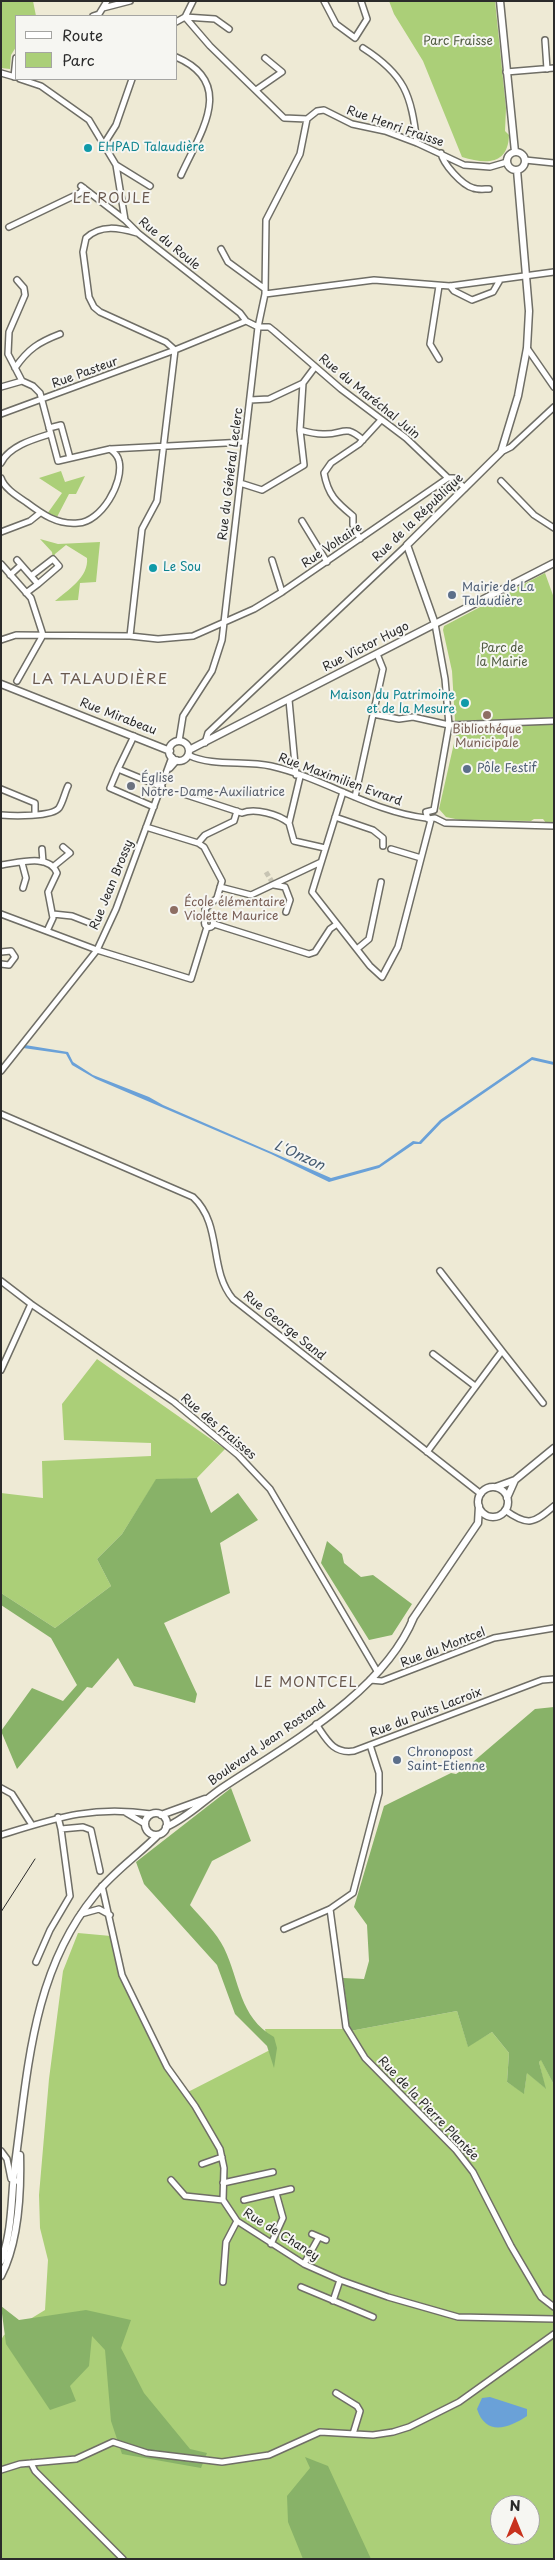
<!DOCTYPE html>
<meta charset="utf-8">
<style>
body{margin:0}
#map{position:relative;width:555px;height:2560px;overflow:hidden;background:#eeead5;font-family:"Playpen Sans",sans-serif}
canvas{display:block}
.frame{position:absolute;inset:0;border:2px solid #2b2b2b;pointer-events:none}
.legend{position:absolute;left:15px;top:15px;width:162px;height:65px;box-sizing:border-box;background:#f6f6f2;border:1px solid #a5a5a2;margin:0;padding:6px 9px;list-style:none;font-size:15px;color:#2b2b2b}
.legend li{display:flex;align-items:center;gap:10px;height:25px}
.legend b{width:25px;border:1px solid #a5a5a2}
.north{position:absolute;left:490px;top:2495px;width:50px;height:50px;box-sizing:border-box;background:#f6f6f2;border:1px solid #a5a5a2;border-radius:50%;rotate:0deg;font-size:14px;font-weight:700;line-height:20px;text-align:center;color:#2b2b2b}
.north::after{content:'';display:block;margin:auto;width:18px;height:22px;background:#c8321e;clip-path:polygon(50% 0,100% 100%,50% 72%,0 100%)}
</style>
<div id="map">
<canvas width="555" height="2560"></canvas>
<div class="frame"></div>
<ul class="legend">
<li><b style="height:6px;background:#fff"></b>Route</li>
<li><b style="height:14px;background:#abcf78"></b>Parc</li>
</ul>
<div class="north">N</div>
</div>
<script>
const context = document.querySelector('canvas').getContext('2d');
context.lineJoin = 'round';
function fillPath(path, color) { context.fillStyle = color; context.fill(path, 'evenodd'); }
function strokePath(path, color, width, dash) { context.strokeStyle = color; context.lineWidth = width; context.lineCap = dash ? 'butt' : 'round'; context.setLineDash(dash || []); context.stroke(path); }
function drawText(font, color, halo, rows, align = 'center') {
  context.font = font + ' "Playpen Sans",sans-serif'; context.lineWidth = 4; context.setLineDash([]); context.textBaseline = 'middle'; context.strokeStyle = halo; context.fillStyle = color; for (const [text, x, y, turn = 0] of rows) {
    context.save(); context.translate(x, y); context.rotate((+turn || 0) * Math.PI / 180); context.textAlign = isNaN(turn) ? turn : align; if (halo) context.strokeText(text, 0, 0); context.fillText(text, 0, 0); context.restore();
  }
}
const green = new Path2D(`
 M1,1H33L36,16H16V47L11,55L10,69L1,68Z
 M389,1H495L506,108L505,131L509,135C508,166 485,164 462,157L423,61L394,14Z
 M61,471L65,482L85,476L76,494H69L57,517L47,514L62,493L39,478Z
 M40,539L58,544L100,542L96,582L80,583L78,600L55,601C68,590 89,577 87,558L66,545L55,554L53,559L52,552Z
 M545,573L554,598V718L455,721L452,671L443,630L444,626Z
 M554,723V824L546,823L543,819H534L531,821L460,820L446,817L439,809L457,730L462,727Z
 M97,1359L225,1449L197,1478L156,1480L122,1534L97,1559L111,1586L55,1628L1,1593V1493L43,1498L42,1461L151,1456V1443L64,1440L62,1404Z
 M78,1933L111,1936L118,1972L164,2066L184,2094L270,2050L265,2029H348L350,2031L457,2011L468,2046L492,2032L509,2053L507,2082L524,2093L527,2072L545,2088L539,2062L541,2059L554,2085V2559H1V2340L4,2335L45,2310L48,2260L40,2228L39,2195L49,2079L63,1971ZM500,2505H530V2535H500Z`);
const forest = new Path2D(`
 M197,1478L211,1513L238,1493L258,1520L220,1543L230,1593L164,1623L197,1694L195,1703L134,1686L118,1658L92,1688L87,1687L17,1769L1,1731L32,1688L63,1701L77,1685L51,1638L1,1605V1593L55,1628L111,1586L97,1559L122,1534L156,1479Z
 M327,1541L342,1554L344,1563L361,1577L373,1575L412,1604L392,1635L369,1640L321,1563Z
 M554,1707V2085L541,2060L539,2062L546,2089L527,2073L524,2094L507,2082L509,2053L492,2032L468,2047L457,2011L350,2031L343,1978L364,1979L369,1961L367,1925L354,1907L384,1806L451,1773L456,1774L467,1767L535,1709Z
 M231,1788L251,1841L212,1861L190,1905C201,1918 217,1933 224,1948C240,1981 239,2017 274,2037L277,2048L274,2068L267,2046L235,2014L217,1965L144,1884L136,1862Z
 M1,2306L19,2320L86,2310L131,2320L121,2348L144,2393L190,2449L207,2453L201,2468L122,2454L111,2421L105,2350L92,2336L89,2366L70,2386L76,2401L50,2410L6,2344Z
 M305,2457L328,2466L371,2559H303L288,2522L287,2496L310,2468Z`);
const water = new Path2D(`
 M25,1045L68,1052L73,1062L93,1075L149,1097L163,1105L331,1178L379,1165L413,1141L419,1142L440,1120L532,1057L554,1062V1065L532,1060L442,1122L421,1144H414L379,1168L329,1182L271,1154L96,1079L72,1065L66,1054L23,1048Z
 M490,2397L527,2409V2416C509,2428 486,2437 477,2409L482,2398Z`);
const minorTunnel = new Path2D(`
 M266,872L274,885`);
const minor = new Path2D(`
 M324,1L336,24L355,38L367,19L361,1
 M103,8L130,1
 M93,16L99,14L107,1
 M185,17L210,46L284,118L307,119
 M185,17L215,19L229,29
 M176,22L185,17L193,1
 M545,40L547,69
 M363,48C405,75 411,94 417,143
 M176,57C237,83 200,133 181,175
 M506,72L554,68
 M1,73L15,77
 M14,77L16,58
 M20,79L41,86L89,120L116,165L125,220L139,234L240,313L246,321
 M256,90L282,72L265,58
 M307,119L317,111L324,110L352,124L385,131L417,143L464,165L490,167L507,162
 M104,144L116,125L132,79
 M441,153C443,164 462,185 473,188C478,190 484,189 489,189
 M525,160L554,163
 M116,165L150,186
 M81,186L125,220
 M9,227L80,193L84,188
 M137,233C119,228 101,224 86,238L83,252L89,297L94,307L100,312L166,342L175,350L246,321
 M221,249L228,262L265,289
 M17,280L24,288L25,295L9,332L8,354L22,381L33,386L40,393L58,461L110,449L245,442
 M450,286L454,291L472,300L493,292L500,280
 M265,294L374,280L450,286L554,272
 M246,321L258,327
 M258,327H269L274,331L341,389L406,438L448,478H454L465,488
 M527,348L554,387
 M439,359L430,344L439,286
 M15,368C28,349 39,342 60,334
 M1,387L22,381
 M250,400L269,399L303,383L315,367
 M1,414L175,350L157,501L142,529L130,636
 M49,428L61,425L70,458
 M300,430C307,432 316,434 323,434C344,435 344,423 363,440
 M501,452L511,447L554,407
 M1,463C9,446 34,439 50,434
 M1,478C4,488 17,496 26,502C42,514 57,525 78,523C101,522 124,483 119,461C118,456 114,452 110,449
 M501,481L534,515L554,528
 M240,483L262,490L304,465L300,430L303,383
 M302,521L327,562
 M1,532L30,521L40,513
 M360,539L353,525V516C336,502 328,495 324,473L331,463L359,444L381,420
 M17,560L38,584L59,566L53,559L31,576
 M272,560L282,592
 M1,564L31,598L43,635
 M10,575L21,565
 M26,593L38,584
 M1,640L16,635L130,636L158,639L193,636L254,609L282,592L448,478
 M17,681L43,635
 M289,700L296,775
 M373,714L399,719L413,717L449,725L554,721
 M179,741L183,716L212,671L222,640L258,327L265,294L266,220L300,154L307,119
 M205,743L208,733L228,714L407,545
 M188,755C213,767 245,760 271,766C324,778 372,812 426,818
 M170,768L177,760
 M118,769L134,736
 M300,777L289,823L294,841L325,848
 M1,789L35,803V814
 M343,792L312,892L370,966L382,977L398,947L431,820
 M187,795L242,813C255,808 278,814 289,823
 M355,797L383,669L377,654
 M154,807L110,788L118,769L162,787
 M434,810L449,725L445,679L435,624
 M434,810L426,812L428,819L435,818L445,823L554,826
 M1,815C13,816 52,817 59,808C63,802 65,792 68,786
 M335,817L373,830L383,838V846
 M146,827L198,843L204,847L222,881L217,898L205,909L207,919
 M198,843L205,835L234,821L237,811
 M42,849L43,862
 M391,849L421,858
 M22,863L26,878L23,888
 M1,865C18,863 49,853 57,873L48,892L53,918L47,931
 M54,866L70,853L63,847
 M274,885L285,887L290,900L286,912
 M220,887L251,895L321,862
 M1,914L97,950L191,979L207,927
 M53,914L72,916L95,925
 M204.5 923a4.5 4.5 0 1 1 9 0a4.5 4.5 0 1 1-9 0Z
 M214,924L309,954L315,952L330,929L337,924
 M357,949L369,939L381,882
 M1,952L11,951L15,957L9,965L1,964
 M1,1071L97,950L116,909L172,757
 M1,1114L193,1197C223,1225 208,1269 233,1299L481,1494
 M440,1271L502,1351
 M1,1281L31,1304L174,1402L238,1455L270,1489L377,1671
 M433,1354L475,1386
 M1,1370L31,1304
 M427,1452L502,1351L543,1403
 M505,1510C528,1527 534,1523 554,1506
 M370,1680L382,1681L494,1638L554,1628
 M316,1724C327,1740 333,1754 354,1751L542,1680L554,1679
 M1,1788L12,1794L32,1825
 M125,1812L145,1824
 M58,1817L61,1829L83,1827L91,1830L100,1871
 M1,1835C56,1818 93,1805 151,1814
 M102,1886L122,1975L167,2067L195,2106L220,2149L224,2168L223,2200L237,2221L304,2264L340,2280L388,2297L458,2317L554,2319
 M330,1909L346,2027L365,2058L456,2150L473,2172L511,2246L541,2297L554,2307
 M81,1914L99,1909L110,1915
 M284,1929L330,1909L353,1893L379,1793V1773L370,1745
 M36,1962L50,1930L70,1896L61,1829
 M1,2151L7,2159L11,2179L19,2182
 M202,2164L222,2157
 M171,2180L185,2196L223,2200
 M223,2183L273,2172
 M244,2200L291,2189
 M312,2234L326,2240
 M271,2244L283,2218L276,2193
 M304,2264L319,2237
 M223,2282L226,2242L237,2221
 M301,2287L373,2317
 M333,2301L340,2280
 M336,2393L357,2406L360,2411L353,2434
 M31,2463L35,2471L123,2559
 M1,2470L20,2464L76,2459L113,2442L147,2453L222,2462L269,2455L320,2432L373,2435L393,2432L409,2427L459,2402L554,2334`);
const major = new Path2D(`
 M500,1L515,152
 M507 161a9 9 0 1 1 18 0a9 9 0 1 1-18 0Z
 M435,624L407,545L501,452L518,396L527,348L529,311L517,170
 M1,684L170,751
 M169 751a10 10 0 1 1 20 0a10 10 0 1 1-20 0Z
 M189,750L554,563
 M496,1487L515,1480L554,1448
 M478 1502a15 15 0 1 1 30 0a15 15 0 1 1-30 0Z
 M507,1498L515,1480
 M412,1620L478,1523L479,1506
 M145 1824a11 11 0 1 1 22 0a11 11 0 1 1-22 0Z
 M161,1815L205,1799
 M166,1827C187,1818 203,1801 222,1788C288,1744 383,1693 414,1617
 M1,2261C13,2231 11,2195 15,2164C28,2070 32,1972 95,1895C113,1872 137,1856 158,1835
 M1,2276C19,2241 21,2194 20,2155`);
const rail = new Path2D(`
 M1,1912L35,1859`);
const markers = [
 [88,148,5,"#0f9aa8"],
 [153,568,5,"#0f9aa8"],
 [452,595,5,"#5c6f8a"],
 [465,703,5,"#0f9aa8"],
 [487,715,5,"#8d6e63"],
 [467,769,5,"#5c6f8a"],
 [131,786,5,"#6b7280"],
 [174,910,5,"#8d6e63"],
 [397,1760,5,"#5c6f8a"]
];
const parkNames = [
 ["Parc Fraisse",458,42],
 ["Parc de",502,649],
 ["la Mairie",502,663]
];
const streetNames = [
 ["Rue Henri Fraisse",395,127,19],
 ["Rue du Roule",169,244,39],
 ["Rue Pasteur",85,373,-20],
 ["Rue du Maréchal Juin",369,397,39],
 ["Rue du Général Leclerc",231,474,-83],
 ["Rue de la République",418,518,-44],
 ["Rue Voltaire",332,546,-34],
 ["Rue Victor Hugo",366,647,-27],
 ["Rue Mirabeau",118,717,21],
 ["Rue Maximilien Evrard",340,780,20],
 ["Rue Jean Brossy",112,885,-68],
 ["Rue George Sand",284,1326,39],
 ["Rue des Fraisses",218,1427,40],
 ["Rue du Montcel",443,1648,-21],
 ["Rue du Puits Lacroix",426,1713,-21],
 ["Boulevard Jean Rostand",267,1743,-35],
 ["Rue de la Pierre Plantée",428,2109,46],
 ["Rue de Chaney",281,2235,32]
];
const cultureNames = [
 ["EHPAD Talaudière",98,148],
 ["Le Sou",163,568],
 ["Maison du Patrimoine",455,696,"right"],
 ["et de la Mesure",455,710,"right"]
];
const serviceNames = [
 ["Mairie de La",462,588],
 ["Talaudière",462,602],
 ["Pôle Festif",477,769],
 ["Chronopost",407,1753],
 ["Saint-Etienne",407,1767]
];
const educationNames = [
 ["Bibliothéque",487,730],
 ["Municipale",487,744],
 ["École élémentaire",184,903,"left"],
 ["Violette Maurice",184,917,"left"]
];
const worshipNames = [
 ["Église",141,779],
 ["Notre-Dame-Auxiliatrice",141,793]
];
const neighbourhoodNames = [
 ["LE ROULE",112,199],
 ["LE MONTCEL",306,1683]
];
const waterNames = [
 ["L'Onzon",299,1156,24]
];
const quarterNames = [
 ["LA TALAUDIÈRE",100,680]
];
fillPath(green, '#abcf78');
fillPath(forest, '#88b268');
fillPath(water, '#6aa1d8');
strokePath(minorTunnel, '#c7c4b3', 5, [5, 2.5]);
strokePath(minor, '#6f6e66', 8);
strokePath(major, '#6f6e66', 9);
strokePath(minor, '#fff', 5);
strokePath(major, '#fff', 6);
strokePath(rail, '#2b2b2b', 1);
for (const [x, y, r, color] of markers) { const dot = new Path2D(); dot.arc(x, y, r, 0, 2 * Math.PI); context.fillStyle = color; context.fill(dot); strokePath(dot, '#f6f6f2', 2); }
drawText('12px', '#515c42', '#f6f6f2', parkNames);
drawText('12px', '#2b2b2b', '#f6f6f2', streetNames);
drawText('12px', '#0d838f', '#f6f6f2', cultureNames, 'left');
drawText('12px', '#4e5e75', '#f6f6f2', serviceNames, 'left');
drawText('12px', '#785e54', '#f6f6f2', educationNames);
drawText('12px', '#5b616d', '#f6f6f2', worshipNames, 'left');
context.letterSpacing = '1px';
drawText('14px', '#69594f', '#f6f6f2', neighbourhoodNames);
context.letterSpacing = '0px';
drawText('italic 14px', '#445a70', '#f6f6f2', waterNames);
context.letterSpacing = '1px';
drawText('15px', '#69594f', '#f6f6f2', quarterNames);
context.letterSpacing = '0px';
</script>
